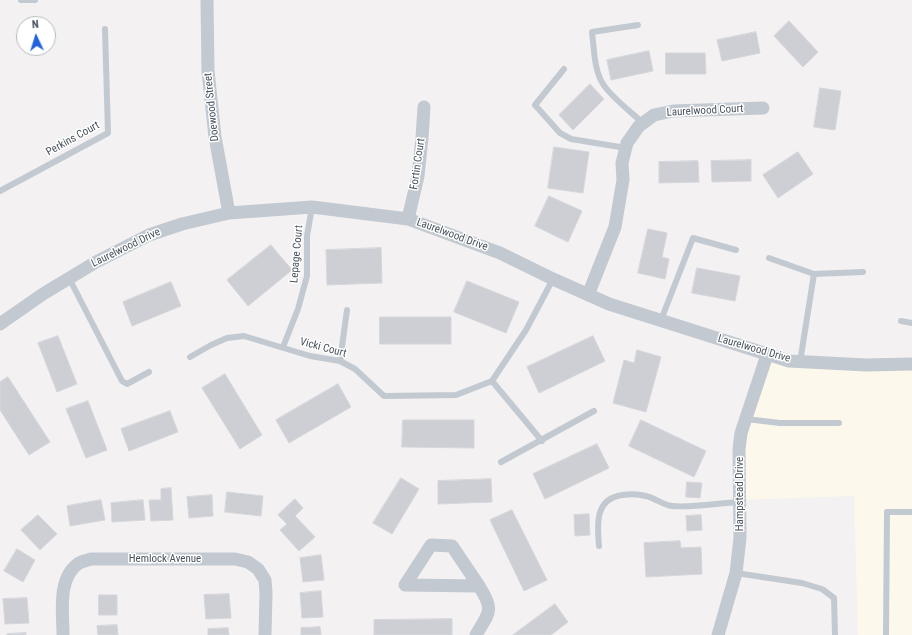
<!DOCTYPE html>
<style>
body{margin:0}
#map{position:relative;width:912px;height:635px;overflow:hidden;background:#f3f1f1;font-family:"Roboto Condensed",sans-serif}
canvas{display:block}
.north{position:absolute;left:16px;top:16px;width:40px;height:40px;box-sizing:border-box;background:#fff;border:1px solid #b6babe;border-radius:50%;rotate:356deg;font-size:11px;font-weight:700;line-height:16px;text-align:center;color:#49525d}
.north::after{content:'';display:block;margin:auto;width:14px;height:18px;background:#2262dc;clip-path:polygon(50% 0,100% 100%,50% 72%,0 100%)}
</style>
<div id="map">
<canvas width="912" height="635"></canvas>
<div class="north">N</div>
</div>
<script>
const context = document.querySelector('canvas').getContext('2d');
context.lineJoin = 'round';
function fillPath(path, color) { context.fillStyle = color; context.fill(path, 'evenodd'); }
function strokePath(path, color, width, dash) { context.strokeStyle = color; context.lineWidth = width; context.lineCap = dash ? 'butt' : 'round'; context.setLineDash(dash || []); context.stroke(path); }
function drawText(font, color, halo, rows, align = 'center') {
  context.font = font + ' "Roboto Condensed",sans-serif'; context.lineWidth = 3; context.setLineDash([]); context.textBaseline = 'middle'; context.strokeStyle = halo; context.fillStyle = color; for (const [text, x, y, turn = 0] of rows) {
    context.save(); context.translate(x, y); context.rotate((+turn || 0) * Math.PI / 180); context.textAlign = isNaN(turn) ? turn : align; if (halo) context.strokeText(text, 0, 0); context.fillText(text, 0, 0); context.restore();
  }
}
const commercial = new Path2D(`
 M767,356L912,363V635H858L854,496L738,500L739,444Z`);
const building = new Path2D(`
 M789,21L818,52L803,67L774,36Z
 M756,32L760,53L722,61L717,40Z
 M649,51L653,71L611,80L607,60Z
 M666,53H705L706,74H666Z
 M590,84L604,99L573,130L559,115Z
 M820,88L841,91L835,130L814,127Z
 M554,147L589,152L583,193L548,188Z
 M798,152L813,174L778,198L763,175Z
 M751,160V181L712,182L711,161Z
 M698,161L699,182L659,183V162Z
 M549,196L582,211L568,242L535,226Z
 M648,229L667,233L662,257L669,259L665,279L638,273Z
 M271,245L292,270L248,306L227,280Z
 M381,248L382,283L327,285L326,250Z
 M697,268L740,276L735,301L692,293Z
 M467,281L519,302L506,333L454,312Z
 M171,282L181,306L132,326L123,302Z
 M380,317H451V344H380Z
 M58,336L77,384L57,392L38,343Z
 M593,336L605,361L539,393L527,367Z
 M637,350L661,357L646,412L613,403L624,360L634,363Z
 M225,374L262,435L240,449L202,388Z
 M8,377L50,442L29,455L0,410V382Z
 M338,384L351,407L289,443L276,420Z
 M88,401L107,450L86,458L66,409Z
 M170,411L178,432L129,451L121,429Z
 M403,420H474V448L402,447Z
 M641,420L706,451L694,477L629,446Z
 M597,444L609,468L545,499L533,474Z
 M401,478L419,489L392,534L373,523Z
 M491,479L492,502L438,504V481Z
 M687,482L702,483L700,498L686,497Z
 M171,488L173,520L151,521L149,500H161V489Z
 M227,492L263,496L261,516L225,512Z
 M212,495L213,516L189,518L187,497Z
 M295,499L303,508L295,516L315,537L299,551L280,530L287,524L278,515Z
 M101,500L105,520L70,526L67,506Z
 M143,500L145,520L112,522L111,503Z
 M512,510L547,580L524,591L490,520Z
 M589,514L590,535L575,536L574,515Z
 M38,515L57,534L40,550L21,530Z
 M701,515L702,530L687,531L686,516Z
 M680,541L681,548L701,547L702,574L646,577L644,543Z
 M17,549L35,560L23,582L4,571Z
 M321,555L324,580L303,582L300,558Z
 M321,591L323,617L302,618L300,593Z
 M229,594L231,618L206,619L204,595Z
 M99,595H117V615H99Z
 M27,598L29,623L5,624L3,599Z
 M555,604L568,622L551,635H513Z
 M452,619V635H374V620Z
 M117,625L118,635H98L97,626Z
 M320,627L321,635H301V628Z
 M228,628L229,635H208V629Z
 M26,633V635H7V634Z`);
const lane = new Path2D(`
 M21,0H35
 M638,25L592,32C594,48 594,70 603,84C611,97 631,112 643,123
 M564,69L535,105L560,133L571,139L626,148
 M0,191L108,133L105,29
 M769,258L814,274L800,362
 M814,274L863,272
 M69,278L122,381L127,384L149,372
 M661,320L693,238L736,250
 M901,321L912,323
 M283,347L298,309L307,276V236L312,207
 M190,357L211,345L227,338L244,336L310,356L340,361L355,369L384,396L456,395L492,381L526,330L553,279
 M340,361L347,310
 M492,381L542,441
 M746,419L780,423H839
 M501,462L594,411
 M599,546C597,524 595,499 622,495C630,494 639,494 646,496C655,498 663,505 672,506C691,508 719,503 739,502
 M736,573L802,583L822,589L834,598L835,635
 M886,635L887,512H912`);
const street = new Path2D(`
 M207,0L208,71L215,137L229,213
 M408,219L418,176L422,138L424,107
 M588,295L615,227L623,180L622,163L627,143L639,126L654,115L673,111L763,108
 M0,324L43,294L96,262L149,235L182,224L229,213L312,207L408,219L500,253L553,279L609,304L789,361L866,365L912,364
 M431,545L452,546L479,586L405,585Z
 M63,635C63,612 57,578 79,563C83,561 88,560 91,559H235L248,562L258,569L265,580L266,593L265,635
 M476,635C489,612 495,611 479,586
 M718,635L736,573L740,538L739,449L741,433L767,355`);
const streetNames = [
 ["Doewood Street",212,107,-96],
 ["Laurelwood Court",705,111,-3],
 ["Perkins Court",73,139,-29],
 ["Fortin Court",418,164,-82],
 ["Laurelwood Drive",452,235,20],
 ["Laurelwood Drive",126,248,-26],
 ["Lepage Court",297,254,-85],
 ["Vicki Court",323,348,15],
 ["Laurelwood Drive",754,349,16],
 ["Hampstead Drive",740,494,-90],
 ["Hemlock Avenue",165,559]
];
fillPath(commercial, '#fcf8ec');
fillPath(building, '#cecfd5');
strokePath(building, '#d5d6db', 1);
strokePath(lane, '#c2c9d1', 6);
strokePath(street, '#c2c9d1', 13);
drawText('11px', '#49525d', '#fff', streetNames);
</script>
